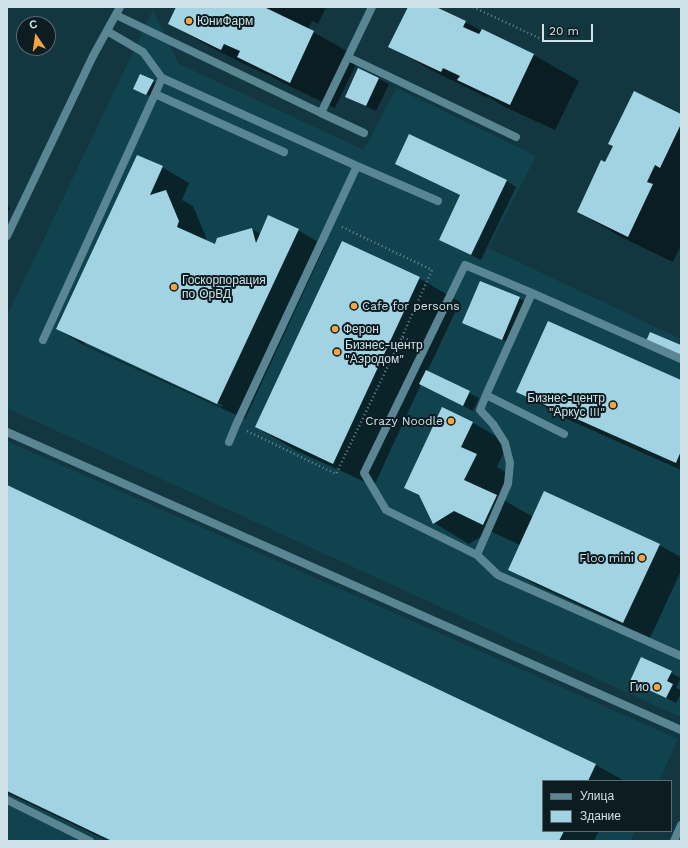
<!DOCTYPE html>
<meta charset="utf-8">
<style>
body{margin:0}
#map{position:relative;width:688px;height:848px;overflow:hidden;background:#123741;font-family:"Work Sans",sans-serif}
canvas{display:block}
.frame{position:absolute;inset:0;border:8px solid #cee2e8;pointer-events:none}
.legend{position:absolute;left:542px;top:780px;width:130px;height:52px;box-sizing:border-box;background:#0d1c20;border:1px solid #5a6b70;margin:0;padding:5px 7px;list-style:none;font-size:12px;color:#cee2e8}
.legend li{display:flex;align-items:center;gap:8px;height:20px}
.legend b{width:20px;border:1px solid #5a6b70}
.north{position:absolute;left:16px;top:16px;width:40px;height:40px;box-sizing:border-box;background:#0d1c20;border:1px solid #5a6b70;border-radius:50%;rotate:347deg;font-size:11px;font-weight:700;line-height:16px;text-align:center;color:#cee2e8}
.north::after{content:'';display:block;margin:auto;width:14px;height:18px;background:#f4a443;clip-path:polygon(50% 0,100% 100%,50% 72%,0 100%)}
.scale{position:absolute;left:542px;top:24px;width:51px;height:18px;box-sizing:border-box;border:2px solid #cee2e8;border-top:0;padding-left:5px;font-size:12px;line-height:14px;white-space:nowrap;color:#cee2e8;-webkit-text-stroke:3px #0d1c20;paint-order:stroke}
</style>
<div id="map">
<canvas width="688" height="848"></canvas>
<div class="frame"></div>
<ul class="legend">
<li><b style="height:5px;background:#598692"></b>Улица</li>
<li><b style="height:11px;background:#a1d3e2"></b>Здание</li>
</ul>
<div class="north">С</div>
<div class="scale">20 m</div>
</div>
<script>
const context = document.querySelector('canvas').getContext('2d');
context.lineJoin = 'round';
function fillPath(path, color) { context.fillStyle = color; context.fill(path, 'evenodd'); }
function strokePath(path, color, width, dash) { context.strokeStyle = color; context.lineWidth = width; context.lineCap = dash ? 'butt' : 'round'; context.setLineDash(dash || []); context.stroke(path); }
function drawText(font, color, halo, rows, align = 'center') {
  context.font = font + ' "Work Sans",sans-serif'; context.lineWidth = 4; context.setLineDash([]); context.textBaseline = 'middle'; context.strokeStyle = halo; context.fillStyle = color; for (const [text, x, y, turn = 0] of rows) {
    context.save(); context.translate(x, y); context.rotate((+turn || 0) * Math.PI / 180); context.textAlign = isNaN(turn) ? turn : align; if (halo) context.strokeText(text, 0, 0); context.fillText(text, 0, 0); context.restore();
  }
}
const built = new Path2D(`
 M153,10L179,64L364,150L396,88L536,156L489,248L681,339V715L678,716L7,408V316Z
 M7,441L678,739L659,781H543V831H635L631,841H7Z`);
const shadow = new Path2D(`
 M177,7H326L318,24L312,21L308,29L359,58L335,108L283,83L267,74V75L214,49L169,24Z
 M409,7H434L465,22L482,31V30L534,55L579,81L555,130L503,106L487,96L486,97L435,72L390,47Z
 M358,70L379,79L389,84L376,111L356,102L346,96Z
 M153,81L158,84L151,97L139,91Z
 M681,115V245L673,262L623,238L578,212L606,164Z
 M410,135L507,181L516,187L481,260L440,240L461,196L406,169Z
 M162,167L189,183L182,200L193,206L206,237L205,241L215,246L252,229L261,234L298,230L325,246L245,419L84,345L57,329ZM84,341L222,405V407L84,344Z
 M7,206L10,208L7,214Z
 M419,278L460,302L427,372L479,398L473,411L421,384L374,486L297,451L256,427Z
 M519,298L524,301L507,342L468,325Z
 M681,381V470L558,415L518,391Z
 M473,423L508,443L497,467L511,475L500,498L533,517L659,545L681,557V571L650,638L536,585L509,569L520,545L490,531L469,544L434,523L421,497L405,488Z
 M7,486L596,765L623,780L543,781V831H599L594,841H108L7,793Z
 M642,658L681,678L676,688L681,690V694L676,703L631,680Z`);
const building = new Path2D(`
 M176,7H264L314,31L290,83L237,57L240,51L224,44L221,50L168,24Z
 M408,7H436L466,21L463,27L479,34L482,29L534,54L510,105L457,80L460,76L443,68L441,72L388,47Z
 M358,68L379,78L366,106L345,97Z
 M140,74L154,80L146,95L133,89Z
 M634,91L681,114V124L660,168L655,165L647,182L653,184L628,237L577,212L601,160L605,162L613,146L608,144Z
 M409,134L507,180L471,255L439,240L460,195L395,164Z
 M137,155L163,166L150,195L166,190L179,221L177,227L215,244L217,238L252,228L256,243L268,215L299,229L217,404L56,329Z
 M342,241L420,277L333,464L255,427Z
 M480,281L520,297L502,340L462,323Z
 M548,321L681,380V417L680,421H681V451L676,463L516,392Z
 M650,332L681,345V355L646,341Z
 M426,370L470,391L463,406L419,384Z
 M442,407L473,422L461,447L477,454L464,480L497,495L483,525L454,511L433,524L419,495L404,488Z
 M7,485L596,764L588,781H543V831H564L559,841H112L7,791Z
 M544,491L660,544L623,623L508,570Z
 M641,657L672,671L667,681L673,684L666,698L630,681Z`);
const path = new Path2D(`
 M473,7L539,38
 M342,227L432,270L402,337
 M247,431L336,474L402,337L413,342`);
const lane = new Path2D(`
 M116,15L321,113L372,7
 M107,31L143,52L162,78L357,166L236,425L229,442
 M348,57L516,137
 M162,78L155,94L284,152
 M321,113L364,133
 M357,166L438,201
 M7,236L93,56
 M532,293L486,395L564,434
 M43,340L155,94
 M486,395L480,410L493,424L505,443L510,463L508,484L477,555L386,510L364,473L465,265L532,293L681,359
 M7,432L681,730
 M477,555L498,575L681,656
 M7,800L90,841`);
const street = new Path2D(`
 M93,56L120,7
 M674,841L681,825`);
const markers = [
 [189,21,4,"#f4a443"],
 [174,287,4,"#f4a443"],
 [354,306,4,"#f4a443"],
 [335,329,4,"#f4a443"],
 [337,352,4,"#f4a443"],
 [613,405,4,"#f4a443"],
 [451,421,4,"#f4a443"],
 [642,558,4,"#f4a443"],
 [657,687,4,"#f4a443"]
];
const poiNames = [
 ["ЮниФарм",197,21],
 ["Госкорпорация",182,280],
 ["по ОрВД",182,294],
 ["Cafe for persons",362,306],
 ["Ферон",343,329],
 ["Бизнес-центр",345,345],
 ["\"Аэродом\"",345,359],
 ["Бизнес-центр",605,398,"right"],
 ["\"Аркус III\"",605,412,"right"],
 ["Crazy Noodle",443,421,"right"],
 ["Floo mini",634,558,"right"],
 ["Гио",649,687,"right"]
];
fillPath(built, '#11434e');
fillPath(shadow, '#0007');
fillPath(building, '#a1d3e2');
strokePath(path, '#6a878f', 2.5, [1, 3]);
strokePath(lane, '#598692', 8);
strokePath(street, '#598692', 8);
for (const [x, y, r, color] of markers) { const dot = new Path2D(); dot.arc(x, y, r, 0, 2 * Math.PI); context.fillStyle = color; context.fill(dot); strokePath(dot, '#0d1c20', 1.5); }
drawText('12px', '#cee2e8', '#0d1c20', poiNames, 'left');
</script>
